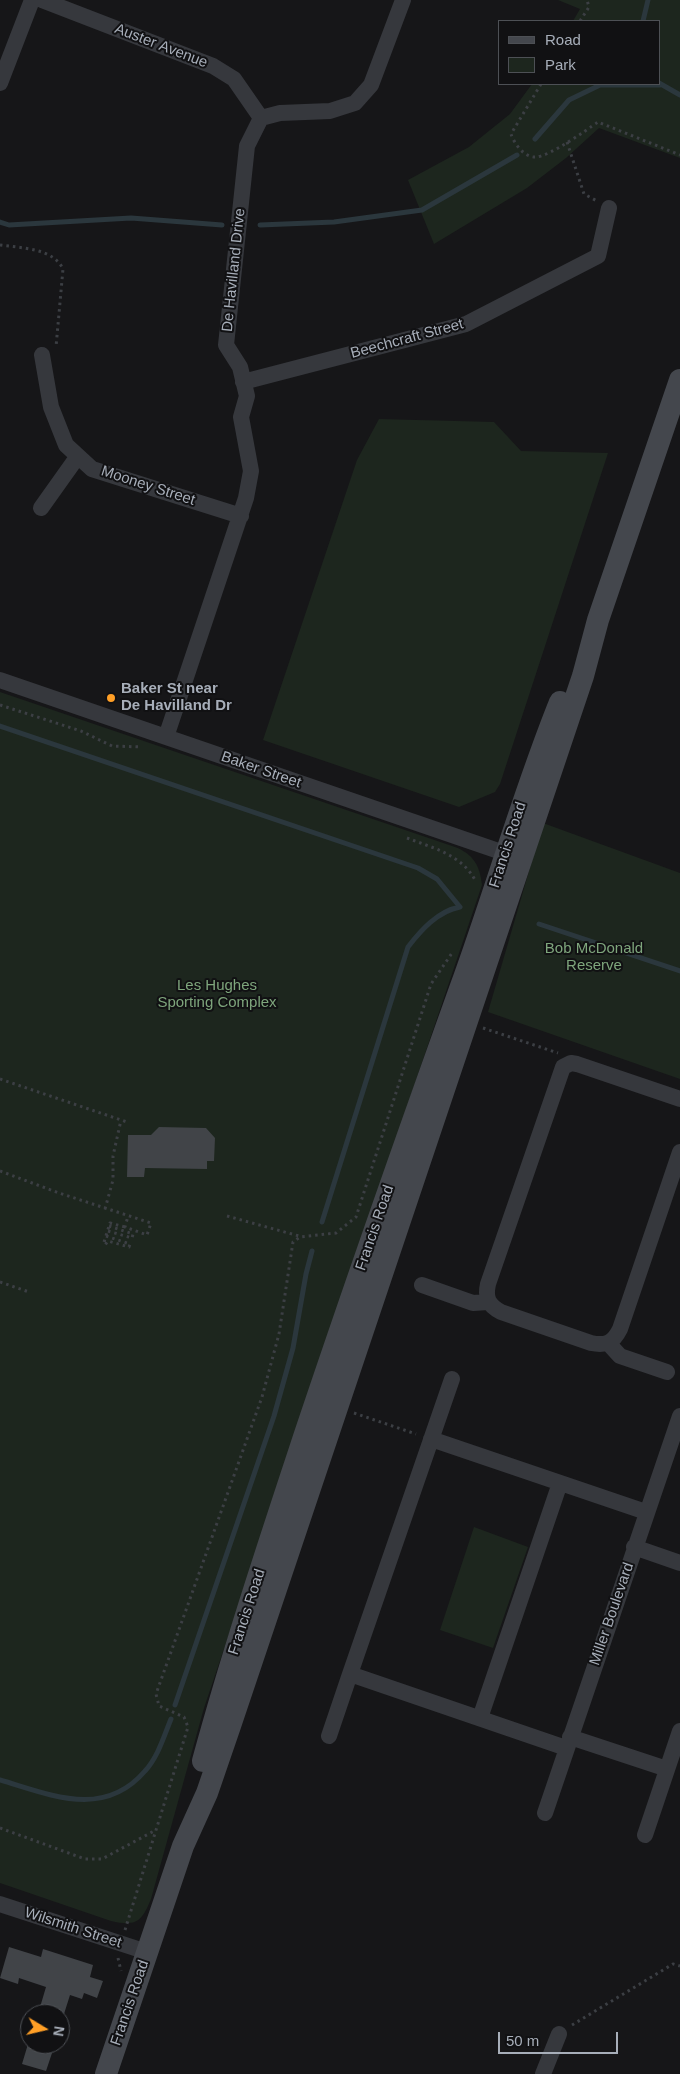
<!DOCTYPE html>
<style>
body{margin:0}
#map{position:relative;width:680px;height:2074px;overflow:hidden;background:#161618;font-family:Helvetica,sans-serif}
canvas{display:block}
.legend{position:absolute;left:498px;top:20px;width:162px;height:65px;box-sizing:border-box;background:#111113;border:1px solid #4d5055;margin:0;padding:6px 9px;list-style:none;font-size:15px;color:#a7aeb9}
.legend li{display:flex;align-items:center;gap:10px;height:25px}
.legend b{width:25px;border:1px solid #4d5055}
.north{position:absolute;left:20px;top:2004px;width:50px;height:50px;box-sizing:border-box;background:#111113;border:1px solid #4d5055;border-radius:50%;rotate:99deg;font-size:14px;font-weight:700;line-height:20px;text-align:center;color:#a7aeb9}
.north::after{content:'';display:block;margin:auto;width:18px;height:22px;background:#ff9f26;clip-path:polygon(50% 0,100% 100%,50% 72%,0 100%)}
.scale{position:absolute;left:498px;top:2032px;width:120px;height:22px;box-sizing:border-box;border:2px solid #a7aeb9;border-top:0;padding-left:6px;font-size:15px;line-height:18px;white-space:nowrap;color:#a7aeb9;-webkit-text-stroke:4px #111113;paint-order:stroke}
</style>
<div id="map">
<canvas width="680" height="2074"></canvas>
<ul class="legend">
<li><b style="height:6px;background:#44474d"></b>Road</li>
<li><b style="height:14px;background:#1d261e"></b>Park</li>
</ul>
<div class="north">N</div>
<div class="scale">50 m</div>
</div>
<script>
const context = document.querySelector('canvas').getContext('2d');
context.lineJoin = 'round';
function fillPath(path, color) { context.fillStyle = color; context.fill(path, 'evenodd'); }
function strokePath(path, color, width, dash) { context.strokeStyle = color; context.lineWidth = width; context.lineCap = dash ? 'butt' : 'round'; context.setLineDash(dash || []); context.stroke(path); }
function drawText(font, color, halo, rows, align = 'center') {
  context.font = font + ' Helvetica,sans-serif'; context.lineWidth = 4; context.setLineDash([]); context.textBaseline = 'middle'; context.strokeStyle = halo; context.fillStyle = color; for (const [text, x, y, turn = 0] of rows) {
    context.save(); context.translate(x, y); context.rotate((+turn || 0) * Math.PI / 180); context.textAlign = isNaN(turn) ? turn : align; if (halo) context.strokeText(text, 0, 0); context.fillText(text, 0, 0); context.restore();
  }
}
const green = new Path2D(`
 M558,0H680V158L599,128L566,158L527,188L434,244L408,180L469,147L510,114L532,84H659V21H573L580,9Z
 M379,419L494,422L521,451L608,453L500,784L495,792L459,807L263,740L357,460Z
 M0,692L455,847C473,854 480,865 482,885L204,1708L151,1899C142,1921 137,1927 111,1921L0,1883Z
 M543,823L680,873V1079L488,1012Z
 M474,1527L528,1547L493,1648L440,1630Z`);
const stream = new Path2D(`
 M643,21L648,0
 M659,83L680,95
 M535,139L569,100L600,85H660
 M0,222L9,225L131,218L222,225
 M260,225L334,222L422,210L517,155
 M0,726L418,868L437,879L460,907C438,911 421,930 408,947L322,1222
 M539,924L680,971
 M175,1705L274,1416L293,1348L306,1274L312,1251
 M0,1780C51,1795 104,1819 145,1771C158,1757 164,1736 171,1719`);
const building = new Path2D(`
 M159,1127L206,1128L215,1138L214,1161H207V1169L145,1168L144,1177H127L128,1135H151Z
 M9,1947L41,1957L43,1949L93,1965L90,1977L103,1981L97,1998L84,1993L82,1999L70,1995L64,2014H38L46,1987L19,1978L18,1984L0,1978Z
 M28,2044H55L46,2071L22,2064Z`);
const path = new Path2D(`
 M580,21L589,7L587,0
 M541,84L511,134C514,143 524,158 536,157C550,156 585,131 598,122L680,155
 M567,142L584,194L597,201
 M0,245C21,248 53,248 63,269L56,347
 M0,705L81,731L112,746L142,747
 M407,838C433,848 463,855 476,882
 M483,1028L558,1053
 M0,1079L127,1122
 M0,1171L59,1193L151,1223L147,1235L125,1227L128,1216
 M105,1209L113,1180V1156L121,1120
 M227,1216L299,1236
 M108,1231L132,1238L133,1234L109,1226
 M106,1236L130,1244L129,1247L108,1241L105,1245L104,1242L110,1223L125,1227
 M0,1282L29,1292
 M354,1413L416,1434
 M0,1828L85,1859H102L154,1831
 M125,1930L188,1727L184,1717L159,1706L156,1694L262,1397L279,1334L293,1242L300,1237L336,1233L356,1217L431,984L452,953
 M118,1958L121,1971
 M572,2025L673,1964L680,1966`);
const street = new Path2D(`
 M42,0L213,66L234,79L261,118
 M0,83L32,0
 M42,355L51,407L66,445L92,469L241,516
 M243,382L466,324L598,256L609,208
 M41,508L78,456
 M0,680L516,857
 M166,737L246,498L251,471L241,417L247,396L240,367L226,345L247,146L261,118L280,113L330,111L355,103L371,85L403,0
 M680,1099L577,1064L571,1063L563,1067L488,1284C485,1298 488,1305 501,1312L591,1343C606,1346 613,1343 620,1329L680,1152
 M422,1285L473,1303L488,1302
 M609,1344L620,1356L667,1372
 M452,1379L350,1674L566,1748
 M431,1439L646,1512
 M634,1547L680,1563
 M480,1718L560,1483
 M329,1736L350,1674
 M570,1737L667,1769
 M545,1813L680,1416
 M645,1835L680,1731
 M0,1904L147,1952
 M543,2074L559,2034`);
const secondary = new Path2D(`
 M203,1761C233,1651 269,1543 305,1434C355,1285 407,1137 460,989C495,894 522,796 560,702
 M106,2074L183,1846L207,1793L230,1726L583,676L598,620L680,380`);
const markers = [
 [111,698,5,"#ff9f26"]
];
const streetNames = [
 ["Auster Avenue",161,46,21],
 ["De Havilland Drive",234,270,-84],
 ["Beechcraft Street",407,339,-15],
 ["Mooney Street",148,486,18],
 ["Baker Street",261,770,19],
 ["Francis Road",508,845,-72],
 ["Francis Road",375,1228,-71],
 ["Francis Road",247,1612,-72],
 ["Miller Boulevard",612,1614,-71],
 ["Wilsmith Street",73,1928,18],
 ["Francis Road",130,2003,-71]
];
const poiNames = [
 ["Baker St near",121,689],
 ["De Havilland Dr",121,706]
];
const parkNames = [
 ["Bob McDonald",594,949],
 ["Reserve",594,966],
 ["Les Hughes",217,986],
 ["Sporting Complex",217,1003]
];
fillPath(green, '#1d261e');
strokePath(stream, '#2b373d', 5);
fillPath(building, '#414448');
strokePath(path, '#3c3f44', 3, [2.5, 4]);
strokePath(street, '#36383d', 16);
strokePath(secondary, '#44474d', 22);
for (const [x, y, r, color] of markers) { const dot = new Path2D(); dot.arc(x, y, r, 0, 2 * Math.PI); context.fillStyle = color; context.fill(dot); strokePath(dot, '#111113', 2); }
drawText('15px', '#a7aeb9', '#111113', streetNames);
drawText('bold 15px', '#a7aeb9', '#111113', poiNames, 'left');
drawText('15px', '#7ea57c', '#111113', parkNames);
</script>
